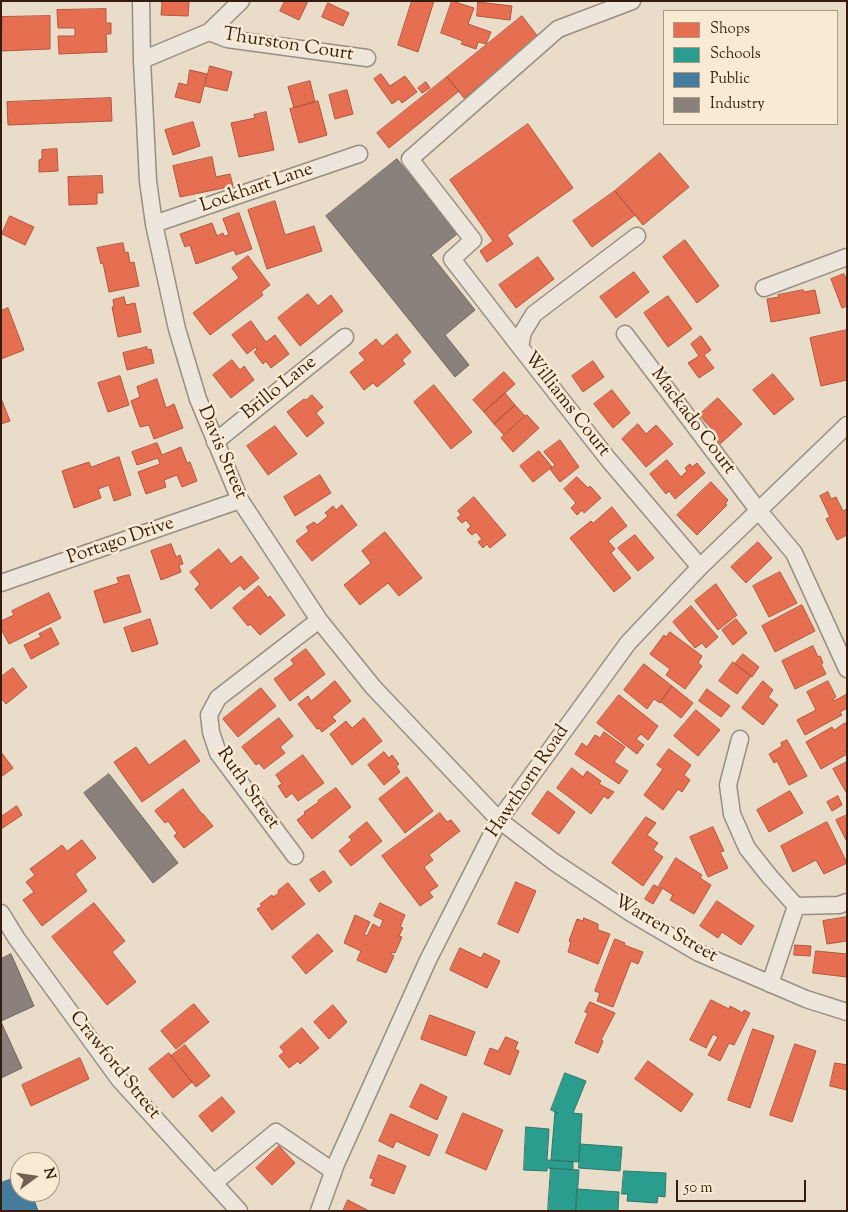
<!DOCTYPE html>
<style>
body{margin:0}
#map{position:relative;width:848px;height:1212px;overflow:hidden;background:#e9dcc9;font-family:"Sorts Mill Goudy",serif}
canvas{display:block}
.frame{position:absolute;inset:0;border:2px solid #341d0f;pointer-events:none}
.legend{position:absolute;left:663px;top:10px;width:175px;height:115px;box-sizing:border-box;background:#f9ebd3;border:1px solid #aa9985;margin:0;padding:6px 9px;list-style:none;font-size:15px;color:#341d0f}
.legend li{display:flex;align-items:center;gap:10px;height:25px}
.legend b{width:25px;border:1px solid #aa9985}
.north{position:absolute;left:10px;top:1152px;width:50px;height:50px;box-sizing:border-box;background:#f9ebd3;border:1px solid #aa9985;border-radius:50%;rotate:76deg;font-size:14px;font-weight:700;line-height:20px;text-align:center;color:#341d0f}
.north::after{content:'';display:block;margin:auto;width:18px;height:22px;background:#736050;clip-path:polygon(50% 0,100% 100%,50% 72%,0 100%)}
.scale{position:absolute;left:676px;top:1180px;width:130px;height:22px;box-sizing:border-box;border:2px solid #341d0f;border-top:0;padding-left:6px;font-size:15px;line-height:18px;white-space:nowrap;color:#341d0f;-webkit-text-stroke:4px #f9ebd3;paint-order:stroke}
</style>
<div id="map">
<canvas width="848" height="1212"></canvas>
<div class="frame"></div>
<ul class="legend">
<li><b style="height:14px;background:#e76f51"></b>Shops</li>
<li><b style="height:14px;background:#2a9d8f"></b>Schools</li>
<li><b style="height:14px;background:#457b9d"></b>Public</li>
<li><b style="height:14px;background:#8a817c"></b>Industry</li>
</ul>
<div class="north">N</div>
<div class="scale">50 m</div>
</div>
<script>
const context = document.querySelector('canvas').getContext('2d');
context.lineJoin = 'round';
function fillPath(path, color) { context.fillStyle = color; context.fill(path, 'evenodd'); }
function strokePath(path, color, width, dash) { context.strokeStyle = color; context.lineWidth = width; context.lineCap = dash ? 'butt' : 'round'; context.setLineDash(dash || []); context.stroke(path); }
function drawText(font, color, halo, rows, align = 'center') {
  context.font = font + ' "Sorts Mill Goudy",serif'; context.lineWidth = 5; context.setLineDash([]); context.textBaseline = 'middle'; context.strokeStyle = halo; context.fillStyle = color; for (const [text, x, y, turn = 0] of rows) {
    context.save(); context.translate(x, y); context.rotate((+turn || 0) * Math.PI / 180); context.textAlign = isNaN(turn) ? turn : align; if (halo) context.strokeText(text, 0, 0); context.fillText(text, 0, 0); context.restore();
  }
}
const shops = new Path2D(`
 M160,1H189L188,16L161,15L162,3Z
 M285,1H308L299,20L280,11Z
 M412,1H434L418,52L398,45Z
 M452,1L474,8L468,24L491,32L486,44L478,42L476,49L461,44L463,41L441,33Z
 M478,2L512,6L510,20L477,16Z
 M328,3L349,13L343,26L322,17Z
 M106,9V23H111V34H106L107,52L59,54L58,36H75V28H58L57,10Z
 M50,16V49L1,51L2,17Z
 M522,16L539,38L464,98L447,77Z
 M210,66L232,72L227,91L205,86Z
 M190,70L207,74L200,103L175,97L179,83L187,85Z
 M381,74L390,86L405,76L417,92L402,103L399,99L392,104L374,79Z
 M447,77L459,91L389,148L377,133Z
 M310,81L315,102L294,108L288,87Z
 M426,82L430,88L422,93L418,88Z
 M347,90L353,114L335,119L329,95Z
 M111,98L112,121L8,125L7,102Z
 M318,101L327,135L299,143L290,109Z
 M266,112L274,150L239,157L231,123L255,118L254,115Z
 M193,122L200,146L173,155L165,130Z
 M528,124L573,188L507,235L513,244L487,262L480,251L493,241L450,180Z
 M57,149L58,171L39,172V160L42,159V150Z
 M660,153L689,187L643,225L615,191Z
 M212,157L216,177L230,174L233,186L180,197L173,166Z
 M102,176L103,193H97V204L69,205L68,177Z
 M615,191L635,215L592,247L573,221Z
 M275,201L285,235L314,226L322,251L267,269L248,210Z
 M239,213L252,249L236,255L234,250L196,264L190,245L185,247L180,234L212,223L217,236L223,233L224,236L229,235L223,219Z
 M10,216L34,227L25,245L2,234Z
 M685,240L719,286L697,303L663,257Z
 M123,243L125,253L128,252L130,263L134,262L139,286L109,292L103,263L101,264L97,248Z
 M248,256L270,285L261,292L263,295L210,335L193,313L239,278L232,268Z
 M538,257L554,279L516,308L499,285Z
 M634,272L649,292L616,318L600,297Z
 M844,274L847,281V306L842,308L831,279Z
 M803,290L804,292L815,290L820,313L771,322L767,299L779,297L778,295Z
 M308,294L318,306L331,295L343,311L300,346L278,318Z
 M668,296L692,329L668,347L644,313Z
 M124,297L126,305L135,303L141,332L118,337L112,307H114L113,300Z
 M8,308L24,350L1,359V311Z
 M251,321L266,342L275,335L289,354L271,368L266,361L263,364L254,352L257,350L256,347L247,354L232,335Z
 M847,330V380L821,386L810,338Z
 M397,334L411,352L402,360L405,364L377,387L373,383L364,390L350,372L365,360L359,353L376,339L382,346Z
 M701,336L711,350L704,355L714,368L699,378L688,363L699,356L691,344Z
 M147,347V350L151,349L154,363L127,370L123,353Z
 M232,360L240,370L244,366L254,380L231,398L213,375Z
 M593,361L604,377L583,392L572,376Z
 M504,372L515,384L484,412L473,400Z
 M773,374L794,399L774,415L753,390Z
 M120,376L129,405L108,412L98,383Z
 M157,379L166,408L174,404L183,428L154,439L149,425L140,427L131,401L140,397L137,387Z
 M434,385L472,432L451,449L414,402Z
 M612,390L630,413L613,428L594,404Z
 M505,393L515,405L494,424L484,412Z
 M312,395L323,407L316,413L324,423L307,437L287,412L304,399L306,400Z
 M1,398L10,421L1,424Z
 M718,398L742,424L719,445L708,432L712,429L699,415Z
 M515,405L525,416L504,435L494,424Z
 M527,415L539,428L513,452L501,438Z
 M638,424L646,434L656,425L673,444L646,467L622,439Z
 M275,426L297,454L268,475L247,446Z
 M560,440L579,467L560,482L550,469L555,465L544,452Z
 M157,443L162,455L181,447L187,463L190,462L197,481L182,487L177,475L164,480L166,487L146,494L138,472L160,464L158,458L137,465L132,452Z
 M539,451L552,467L533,482L520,466Z
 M119,457L131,495L114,501L109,485L98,489L101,498L74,508L62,471L89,462L91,467Z
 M667,460L681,477L687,471L685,468L690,464L692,467L697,463L705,473L675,499L669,491L666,494L650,474Z
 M320,475L331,493L295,516L284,497Z
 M577,477L588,488L590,486L601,498L584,513L582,510L577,515L571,508L576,503L564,489Z
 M711,482L728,500L725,504L727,505L697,535L677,515Z
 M828,492L831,499L836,497L843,511L847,509V535L837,540L826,519L830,517L820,496Z
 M474,497L506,535L490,548L487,544L483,548L478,542L482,539L476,532L472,535L467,530L471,526L466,520L462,523L457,518L461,515L458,511Z
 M342,505L357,525L312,561L296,541L309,531L306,527L314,522L317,525L328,516L325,513L333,506L336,510Z
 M612,507L627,526L608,541L615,549L611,553L631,578L614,592L570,538L591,521L593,523Z
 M385,532L422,578L399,596L388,583L360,605L344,585L371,563L362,551Z
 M635,535L654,558L638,571L618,548Z
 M758,542L772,558L746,583L731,567Z
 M171,544L176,557L180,555L183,564L179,565L181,572L161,580L151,551Z
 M219,549L231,564L241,556L259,578L244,590L240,585L211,609L195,589L200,584L190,572Z
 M780,572L797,603L769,617L753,586Z
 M129,575L141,612L104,623L94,591L119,583L117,578Z
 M716,584L737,615L718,630L695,601Z
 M259,586L268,598L270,596L285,615L260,635L250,624L248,626L233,608Z
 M49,593L61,618L9,644L1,629V621L14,615L12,611Z
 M802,605L815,631L775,652L762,626Z
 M691,606L718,637L706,648L702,643L695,648L673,622Z
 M150,619L158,644L132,652L124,628Z
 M736,619L747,633L733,645L722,630Z
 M51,628L59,644L31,659L24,645L41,637L39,634Z
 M670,632L702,656L698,663L702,666L685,689L666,675L670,669L650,654L664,635L666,637Z
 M813,646L818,657L820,656L823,663L821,664L826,674L795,689L782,661Z
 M306,649L325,674L290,701L274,679L294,664L291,660Z
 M743,654L759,667L752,677L735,664Z
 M733,662L751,676L737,694L719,681Z
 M644,664L672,686L660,703L654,699L647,709L624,690Z
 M13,668L27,687L6,704L1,698V677Z
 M335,681L351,701L332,717L336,721L322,732L319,728L317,729L298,704L308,696L311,701Z
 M763,681L773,690L768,697L778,705L763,725L742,708Z
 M828,681L836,697L833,699L834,701L847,694V708L840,712L842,715L805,735L797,720L816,710L807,692Z
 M672,686L693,703L681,718L661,702Z
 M261,688L276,706L238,737L223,719Z
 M707,689L730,706L721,717L699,701Z
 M619,695L658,726L648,740L641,734L636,739L644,745L637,754L597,723Z
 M696,710L720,730L698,756L674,736Z
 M279,718L293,736L280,747L285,753L264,769L259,763L256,765L242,747Z
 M364,718L382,741L352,765L330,734L346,721L352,728Z
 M845,723L847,726V751H845L847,754L821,769L806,742L832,727L834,730Z
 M604,732L625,747L614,762L628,771L619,784L575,754L582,743L587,747L595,735L600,738Z
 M185,740L200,761L142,802L114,762L136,747L149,765Z
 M787,740L807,776L789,785L777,761L774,763L769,754L782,746L781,743Z
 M669,749L691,765L684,775L690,780L682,792L678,789L663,810L644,795L663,769L657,765Z
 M1,752L13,768L1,777Z
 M384,752L389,758L392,755L399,764L396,766L400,772L384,785L368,765Z
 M303,755L324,783L298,801L292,793L286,798L278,786L282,784L276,775Z
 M847,762V794L833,769Z
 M572,768L583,777L587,771L601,781L599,784L614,792L608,799L604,796L591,814L557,788Z
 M407,777L433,811L405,833L379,799Z
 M336,788L351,807L312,839L297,820L305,814L304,812L319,802L318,801Z
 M183,789L202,814H203L213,826L184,848L174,836L177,833L168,821L165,823L155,811Z
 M548,791L575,812L559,834L532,814Z
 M790,791L803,813L769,832L757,810Z
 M838,796L842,805L832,811L827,802Z
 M17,806L22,815L1,829V817Z
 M440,813L447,822L451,820L460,831L429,855L433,860L424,867L438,886L429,892L433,897L420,906L382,856Z
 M847,815V842L836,820Z
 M646,817L656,823L647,835L658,843L653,850L663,857L643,886L612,863Z
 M367,822L382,841L351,866L339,851L352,840L349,837Z
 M827,822L847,863L824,874L816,860L793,872L781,846Z
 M713,827L724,851L720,852L728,868L708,877L690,837Z
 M82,840L96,858L75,874L87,891L42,926L23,900L34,892L26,882L35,875L30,869L62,845L67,851Z
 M676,858L702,875L700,878L711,885L694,914L670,900L673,895L659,886Z
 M324,871L332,882L319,892L310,880Z
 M516,882L536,891L518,933L498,924Z
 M288,883L305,904L272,930L257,909L262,906L260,904L272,895L273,897L279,893L278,891Z
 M654,885L662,889L653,904L645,899Z
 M717,901L754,926L741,945L722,932L718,938L700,926Z
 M94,903L125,941L112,952L136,982L107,1005L52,937Z
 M380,903L405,915L400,927L403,928L399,936L402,937L395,953L391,952V954L394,956L386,973L357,960L361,951L344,943L355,915L370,922L364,935L367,936L373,924L380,928L383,920L374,916Z
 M847,917V941L827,944L823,921Z
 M584,918L598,924V930L610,934L598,964L568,952L571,942L569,941L577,919L583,921Z
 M318,934L333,951L306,974L292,957Z
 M615,939L625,943L624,945L643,952L638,964L631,961L613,1007L597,1001L600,993L595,991Z
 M795,945L811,946L810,956L794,955Z
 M460,948L481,958L484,953L500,961L487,988L450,970Z
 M816,951L847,954V977L813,973Z
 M711,1000L729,1009L730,1006L743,1013L744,1010L750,1013L734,1045L729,1043L720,1061L708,1055L718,1037L713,1034L706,1048L690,1040Z
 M590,1002L615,1013L601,1040L603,1041L598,1053L575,1043L588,1013L585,1012Z
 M194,1004L209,1022L176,1049L161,1031Z
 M333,1005L347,1022L329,1039L314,1022Z
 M430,1015L475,1032L466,1056L421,1039Z
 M302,1028L319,1048L300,1064L298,1061L289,1068L279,1056L284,1052L280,1047Z
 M753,1029L774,1036L750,1108L728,1100Z
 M506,1037L518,1042L515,1049L519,1051L510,1075L484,1064L490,1048L498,1051Z
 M795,1044L816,1051L792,1122L770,1115Z
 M185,1045L210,1076L196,1087L171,1056Z
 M169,1053L192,1082L173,1098L149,1069Z
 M80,1058L89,1079L31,1106L22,1085Z
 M648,1061L693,1094L681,1112L635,1079Z
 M835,1063L847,1065V1090L830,1086Z
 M421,1084L447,1097L437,1120L410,1107Z
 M222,1097L235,1112L212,1132L199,1116Z
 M463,1113L503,1130L486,1170L446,1153Z
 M391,1114L438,1135L429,1156L396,1141L393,1148L379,1141Z
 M279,1146L295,1163L272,1185L256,1168Z
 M379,1155L406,1166L394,1194L371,1185L374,1179L370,1178Z
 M348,1200L369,1211H343Z`);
const schools = new Path2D(`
 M565,1073L586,1081L573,1113L582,1114L579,1162L551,1160L555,1112L558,1113L551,1110Z
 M526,1127L549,1129L547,1160L573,1162V1170L547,1168V1171L524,1170Z
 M580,1144L622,1147L620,1171L579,1168Z
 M551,1168L579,1170L576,1211H548Z
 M624,1171L666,1173L665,1197L658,1196L657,1203L627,1201L628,1194H622Z
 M577,1189L619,1192L618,1211H576Z`);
const public = new Path2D(`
 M20,1176V1192H31L38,1211H1V1183Z`);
const industry = new Path2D(`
 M397,159L457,234L431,255L475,310L445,335L469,365L455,377L326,216Z
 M109,774L178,863L153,883L84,793Z
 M11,954L34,1006L1,1021V959Z
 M1,1022L22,1068L1,1078Z`);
const minor = new Path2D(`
 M141,1L142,60L148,181L154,224L177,329L198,399L240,500L319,620L373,687L499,820L554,862L631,913L699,953L806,999L847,1012
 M209,32L227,39L367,58
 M142,60L209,32L241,1
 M154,224L359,154
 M637,236L534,314L523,332L520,347L608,459L700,567
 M764,288L847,257
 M625,334L758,510L794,553L847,669
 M520,347L452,259L473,240L410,159L558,29L632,1
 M215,442L345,337
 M1,583L240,500
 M740,739L728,785L732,814L747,848L770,877L796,906L839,905L847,902
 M295,856L218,753L211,732L209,715L218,698L319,620
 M1,913L17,939L119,1079L239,1211
 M770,984L796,906
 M214,1183L276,1132L333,1171
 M319,1211L336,1164L428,960L499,820L628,643L700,567L847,425`);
const streetNames = [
 ["Thurston Court",288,46,9],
 ["Lockhart Lane",257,189,-19],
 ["Brillo Lane",280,389,-39],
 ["Williams Court",566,405,52],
 ["Mackado Court",692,422,53],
 ["Davis Street",221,453,67],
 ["Portago Drive",121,542,-19],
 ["Hawthorn Road",529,782,-56],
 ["Ruth Street",247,789,55],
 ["Warren Street",665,930,30],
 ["Crawford Street",114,1066,51]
];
fillPath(shops, '#e76f51');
strokePath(shops, '#b1563d', 1);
fillPath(schools, '#2a9d8f');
strokePath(schools, '#2d7769', 1);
fillPath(public, '#457b9d');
strokePath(public, '#405f72', 1);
fillPath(industry, '#8a817c');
strokePath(industry, '#70635b', 1);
strokePath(minor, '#988e82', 19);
strokePath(minor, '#ece6dc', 16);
drawText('19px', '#341d0f', '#f9ebd3', streetNames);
</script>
